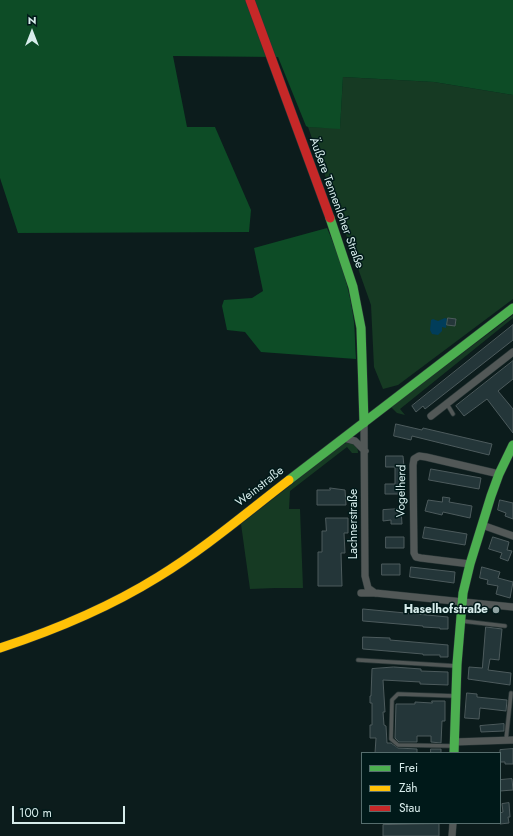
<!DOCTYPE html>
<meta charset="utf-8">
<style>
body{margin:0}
#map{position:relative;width:513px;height:836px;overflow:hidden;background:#0c1c1c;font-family:Jost,sans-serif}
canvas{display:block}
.legend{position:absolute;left:361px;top:752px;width:140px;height:72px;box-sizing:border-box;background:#001919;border:1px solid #566d6d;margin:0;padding:5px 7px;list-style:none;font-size:12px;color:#d7eceb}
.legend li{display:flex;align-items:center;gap:8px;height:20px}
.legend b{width:20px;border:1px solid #566d6d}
.north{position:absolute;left:12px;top:12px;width:40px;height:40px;-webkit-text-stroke:3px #001919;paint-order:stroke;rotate:0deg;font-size:11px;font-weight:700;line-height:16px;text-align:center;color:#d7eceb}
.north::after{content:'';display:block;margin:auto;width:14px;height:18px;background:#d7eceb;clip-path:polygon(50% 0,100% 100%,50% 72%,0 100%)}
.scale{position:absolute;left:12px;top:806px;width:113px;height:18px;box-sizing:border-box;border:2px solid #d7eceb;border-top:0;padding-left:5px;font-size:12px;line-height:14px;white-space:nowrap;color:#d7eceb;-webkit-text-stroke:3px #001919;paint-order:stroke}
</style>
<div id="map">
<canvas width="513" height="836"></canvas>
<ul class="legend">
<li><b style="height:5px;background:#4caf50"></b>Frei</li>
<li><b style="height:5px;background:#ffc107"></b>Zäh</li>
<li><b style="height:5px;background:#c62828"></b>Stau</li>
</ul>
<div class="north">N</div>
<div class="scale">100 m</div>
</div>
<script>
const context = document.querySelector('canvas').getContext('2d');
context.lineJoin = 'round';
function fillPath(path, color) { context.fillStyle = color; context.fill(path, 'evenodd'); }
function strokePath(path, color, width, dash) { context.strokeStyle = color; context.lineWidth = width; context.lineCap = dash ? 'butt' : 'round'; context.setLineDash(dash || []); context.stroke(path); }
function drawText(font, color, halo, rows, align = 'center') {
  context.font = font + ' Jost,sans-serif'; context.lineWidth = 3; context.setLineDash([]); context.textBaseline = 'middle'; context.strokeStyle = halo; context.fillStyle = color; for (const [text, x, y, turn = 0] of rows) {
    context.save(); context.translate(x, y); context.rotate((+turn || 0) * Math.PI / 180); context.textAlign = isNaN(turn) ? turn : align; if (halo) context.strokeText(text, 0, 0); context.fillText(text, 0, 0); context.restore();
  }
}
const green = new Path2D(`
 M343,77L434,82L513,95V299L398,385L383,389L374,367L371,305L308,127L340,128Z
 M513,315V318L400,409L405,415L397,413L391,407Z
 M346,443C353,443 358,445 358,453H352L347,447L290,491L289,509H300L303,588H275L250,589L241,524L342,445Z`);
const forest = new Path2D(`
 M0,0H513V95L434,82L343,77L340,129L308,127L306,126L278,57L173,56L187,127H215L251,210L249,232L18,233L0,178Z
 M327,228C340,257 350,289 354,322C355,334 355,346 356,359L261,352L245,332L227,330L222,306L224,300L252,298L263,291L254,248Z`);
const water = new Path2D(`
 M445,318L447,319L446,328L442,327V331L438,335L432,334L430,330L431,320L433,319L438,321Z`);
const building = new Path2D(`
 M448,318L456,319L455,326L447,325Z
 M513,325V340L425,409L423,406L416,412L412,406Z
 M513,361V379L498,391L513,409V433L487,399L464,416L456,406Z
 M396,424L422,430L423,428L492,444L489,455L412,436L411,440L394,436Z
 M386,456H403L405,478H403V494H385V484H395V467H386Z
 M431,469L481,478L479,489L429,480Z
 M330,488L345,490L346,505H317V490H330Z
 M443,497L450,498L449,502L472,506L470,518L443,512L442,515L425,511L428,500L442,502Z
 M500,500L513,503V519L505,516L506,513L498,510Z
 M401,509L402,524H391V520L383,521V510Z
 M326,518H348V533H344L345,553H341L342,586H318V552H322V531H326Z
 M425,527L467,534L465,545L423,538Z
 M386,537H404V548H386Z
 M493,537L509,542L507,550L512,551L508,561L500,558L502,553L489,549Z
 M382,564H400V575H382Z
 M411,567L455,572L454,583L410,577Z
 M482,567L500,572L498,578L513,582L510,598L496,594L498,586L487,584L488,580L480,578Z
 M363,609L448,617V629H440V628L423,627V626L363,621Z
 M486,627L502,629L499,660L490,659L488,670L511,673L510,685L468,679L469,667L482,668Z
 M363,637L390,638V640L448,645V657H440V655H423V654L363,649Z
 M394,667L421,669V671L448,672V685L420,684V682L383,680L385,712H383L384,725L386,726L387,743H391L398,748L417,749V753H375L376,738H370V725H372V703H370V696H371L372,669Z
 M467,693L477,694V697L507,700L506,711L480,708L479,719L465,718Z
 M432,701H445V721H442L441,743L431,742V736H417V742H399L395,738L396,704H415V702L432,703Z
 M504,724V731L481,732L480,726Z
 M431,749H441V753H431Z
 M513,749V764H505V762H500V750Z
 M512,779L513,790L500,791V780Z
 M509,803L510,817H508L509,823L500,824V813L503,812L502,804Z
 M439,824V836H383V825Z`);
const lane = new Path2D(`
 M447,404L453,414
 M462,621L505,626
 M358,660L456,666
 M506,740L511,693
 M454,746L398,745L391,739L392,700L398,694L455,696`);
const street = new Path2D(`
 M431,416L513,352
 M364,423L365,576L368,588L375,593
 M344,438L355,441L365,451
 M482,525L513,536
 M470,564L421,558L416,557L414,553L413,465L414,459L419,456L426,457L499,474
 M361,593H375L513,607
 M454,742L513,740
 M452,836L453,823`);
const fast = new Path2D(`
 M330,218L353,287L361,328L364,423
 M289,480L513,308
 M454,753L457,664L463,593L470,564L491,496L499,474L513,445`);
const slow = new Path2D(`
 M0,648C55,630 108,608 158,577C204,549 246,513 289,480`);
const jam = new Path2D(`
 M250,0L330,218`);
const markers = [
 [496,610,4,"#90a3a3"]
];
const streetNames = [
 ["Äußere Tennenloher Straße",336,203,70],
 ["Weinstraße",260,487,-38],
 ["Vogelherd",402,491,-89],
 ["Lachnerstraße",354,524,-90]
];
const poiNames = [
 ["Haselhofstraße",488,610]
];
fillPath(green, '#163a23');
fillPath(forest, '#0d4c26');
fillPath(water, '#013d5a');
fillPath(building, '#243639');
strokePath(building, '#4d5b5d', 1);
strokePath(lane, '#2a3737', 5);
strokePath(street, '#2a3737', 8);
strokePath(fast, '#2a3737', 10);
strokePath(slow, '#2a3737', 10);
strokePath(jam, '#2a3737', 10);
strokePath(lane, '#525857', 3.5);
strokePath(street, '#525857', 7);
strokePath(fast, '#4caf50', 9);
strokePath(slow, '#ffc107', 9);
strokePath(jam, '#c62828', 9);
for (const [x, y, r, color] of markers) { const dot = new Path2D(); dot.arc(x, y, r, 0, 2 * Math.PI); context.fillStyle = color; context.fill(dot); strokePath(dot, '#001919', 1.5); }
drawText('12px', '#d7eceb', '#001919', streetNames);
drawText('bold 12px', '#d7eceb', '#001919', poiNames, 'right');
</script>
